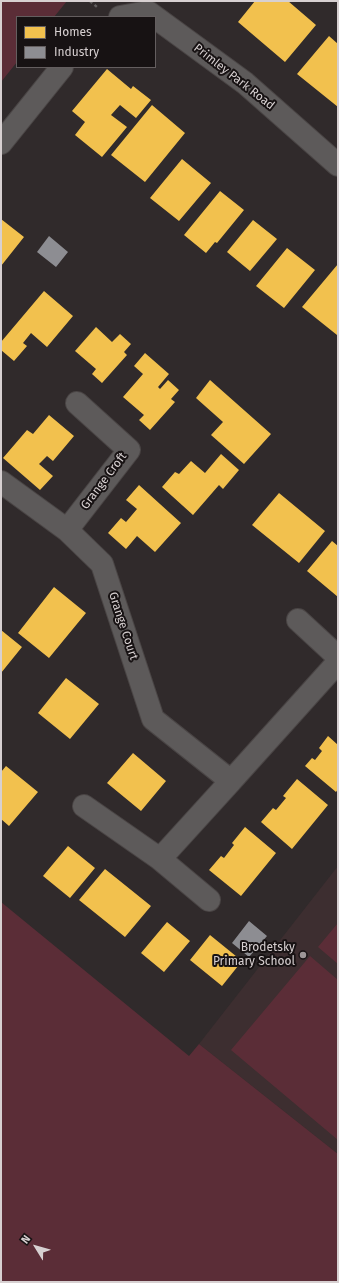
<!DOCTYPE html>
<style>
body{margin:0}
#map{position:relative;width:339px;height:1283px;overflow:hidden;background:#302a2b;font-family:"Fira Sans",sans-serif}
canvas{display:block}
.frame{position:absolute;inset:0;border:2px solid #d7d0d1;pointer-events:none}
.legend{position:absolute;left:16px;top:16px;width:140px;height:52px;box-sizing:border-box;background:#171213;border:1px solid #645e5f;margin:0;padding:5px 7px;list-style:none;font-size:12px;color:#d7d0d1}
.legend li{display:flex;align-items:center;gap:8px;height:20px}
.legend b{width:20px;border:1px solid #645e5f}
.north{position:absolute;left:16px;top:1227px;width:40px;height:40px;-webkit-text-stroke:3px #171213;paint-order:stroke;rotate:307deg;font-size:11px;font-weight:700;line-height:16px;text-align:center;color:#d7d0d1}
.north::after{content:'';display:block;margin:auto;width:14px;height:18px;background:#d7d0d1;clip-path:polygon(50% 0,100% 100%,50% 72%,0 100%)}
</style>
<div id="map">
<canvas width="339" height="1283"></canvas>
<div class="frame"></div>
<ul class="legend">
<li><b style="height:11px;background:#f2c14e"></b>Homes</li>
<li><b style="height:11px;background:#8d8d92"></b>Industry</li>
</ul>
<div class="north">N</div>
</div>
<script>
const context = document.querySelector('canvas').getContext('2d');
context.lineJoin = 'round';
function fillPath(path, color) { context.fillStyle = color; context.fill(path, 'evenodd'); }
function strokePath(path, color, width, dash) { context.strokeStyle = color; context.lineWidth = width; context.lineCap = dash ? 'butt' : 'round'; context.setLineDash(dash || []); context.stroke(path); }
function drawText(font, color, halo, rows, align = 'center') {
  context.font = font + ' "Fira Sans",sans-serif'; context.lineWidth = 4; context.setLineDash([]); context.textBaseline = 'middle'; context.strokeStyle = halo; context.fillStyle = color; for (const [text, x, y, turn = 0] of rows) {
    context.save(); context.translate(x, y); context.rotate((+turn || 0) * Math.PI / 180); context.textAlign = isNaN(turn) ? turn : align; if (halo) context.strokeText(text, 0, 0); context.fillText(text, 0, 0); context.restore();
  }
}
const built = new Path2D(`
 M338,866V1154L199,1044Z`);
const green = new Path2D(`
 M1,1H67L54,17H17V62L1,82Z
 M1,902L189,1056L199,1044L338,1154V1282H1Z
 M338,923V964L318,947Z
 M310,956L338,980V1140L231,1050Z`);
const homes = new Path2D(`
 M255,1H288L316,25L285,62L238,22Z
 M329,36L338,44V107L297,74Z
 M107,69L131,89L133,86L151,100L136,118L120,105L111,115L127,127L102,157L75,135L85,122L72,111Z
 M152,105L185,133L145,182L111,155Z
 M182,159L211,183L179,221L150,198Z
 M220,191L244,210L217,243L215,242L206,253L184,235Z
 M1,219L24,237L1,266Z
 M253,220L277,239L250,271L227,252Z
 M287,248L315,270L284,308L256,286Z
 M338,264V334L337,335L302,307Z
 M44,291L73,316L47,347L31,333L23,343L27,346L14,361L1,350V342Z
 M96,327L112,342L120,334L131,344L124,352L127,355L102,383L92,374L96,369L75,351Z
 M145,353L169,374L158,387L160,389L168,380L179,390L171,399L175,402L150,430L139,420L144,415L123,397L143,374L134,366Z
 M210,380L271,434L244,464L211,435L223,422L196,398Z
 M49,415L74,436L53,461L47,456L39,464L53,476L40,490L3,458L27,430L33,434Z
 M221,454L239,470L223,489L219,485L193,515L162,487L175,472L179,474L191,461L205,473Z
 M139,485L181,523L155,552L137,536L126,549L108,533L121,518L126,522L137,509L126,500Z
 M279,493L325,531L299,563L252,525Z
 M332,541L338,546V597L307,571Z
 M54,587L86,613L49,658L18,633Z
 M1,630L22,647L1,673Z
 M66,678L99,704L70,739L38,713Z
 M328,736L338,745V789L336,792L305,766L312,758L315,760L322,751L319,748Z
 M133,753L166,781L141,811L107,783Z
 M6,766L38,792L9,826L1,819V772Z
 M297,779L328,805L292,849L261,822L273,808L276,810L286,798L283,796Z
 M245,827L276,853L241,896L209,870L221,856L224,858L234,845L232,843Z
 M68,846L95,868L70,898L43,876Z
 M105,869L151,906L125,937L79,900Z
 M167,922L190,941L164,972L141,953Z
 M210,935L242,961L222,986L190,960Z`);
const industry = new Path2D(`
 M49,236L68,252L56,267L37,252Z
 M249,921L267,936L249,957L232,943Z`);
const path = new Path2D(`
 M90,1L97,7`);
const street = new Path2D(`
 M120,17L148,12L245,83L338,165
 M1,143L62,67
 M1,482L67,530L102,564L153,719L231,781L160,859L84,806
 M67,530L129,450L77,403
 M298,620L338,657
 M231,781L338,662
 M160,859L209,900`);
const markers = [
 [303,955,4,"#9d9697"]
];
const streetNames = [
 ["Primley Park Road",234,77,38],
 ["Grange Croft",104,481,-53],
 ["Grange Court",123,626,72]
];
const poiNames = [
 ["Brodetsky",295,948],
 ["Primary School",295,962]
];
fillPath(built, '#3d2e30');
fillPath(green, '#5b2d37');
fillPath(homes, '#f2c14e');
fillPath(industry, '#8d8d92');
strokePath(street, '#4a4545', 24);
strokePath(path, '#625f5f', 2.5, [3, 3]);
strokePath(street, '#5d5a5a', 22);
for (const [x, y, r, color] of markers) { const dot = new Path2D(); dot.arc(x, y, r, 0, 2 * Math.PI); context.fillStyle = color; context.fill(dot); strokePath(dot, '#171213', 1.5); }
drawText('12px', '#d7d0d1', '#171213', streetNames);
drawText('12px', '#d7d0d1', '#171213', poiNames, 'right');
</script>
